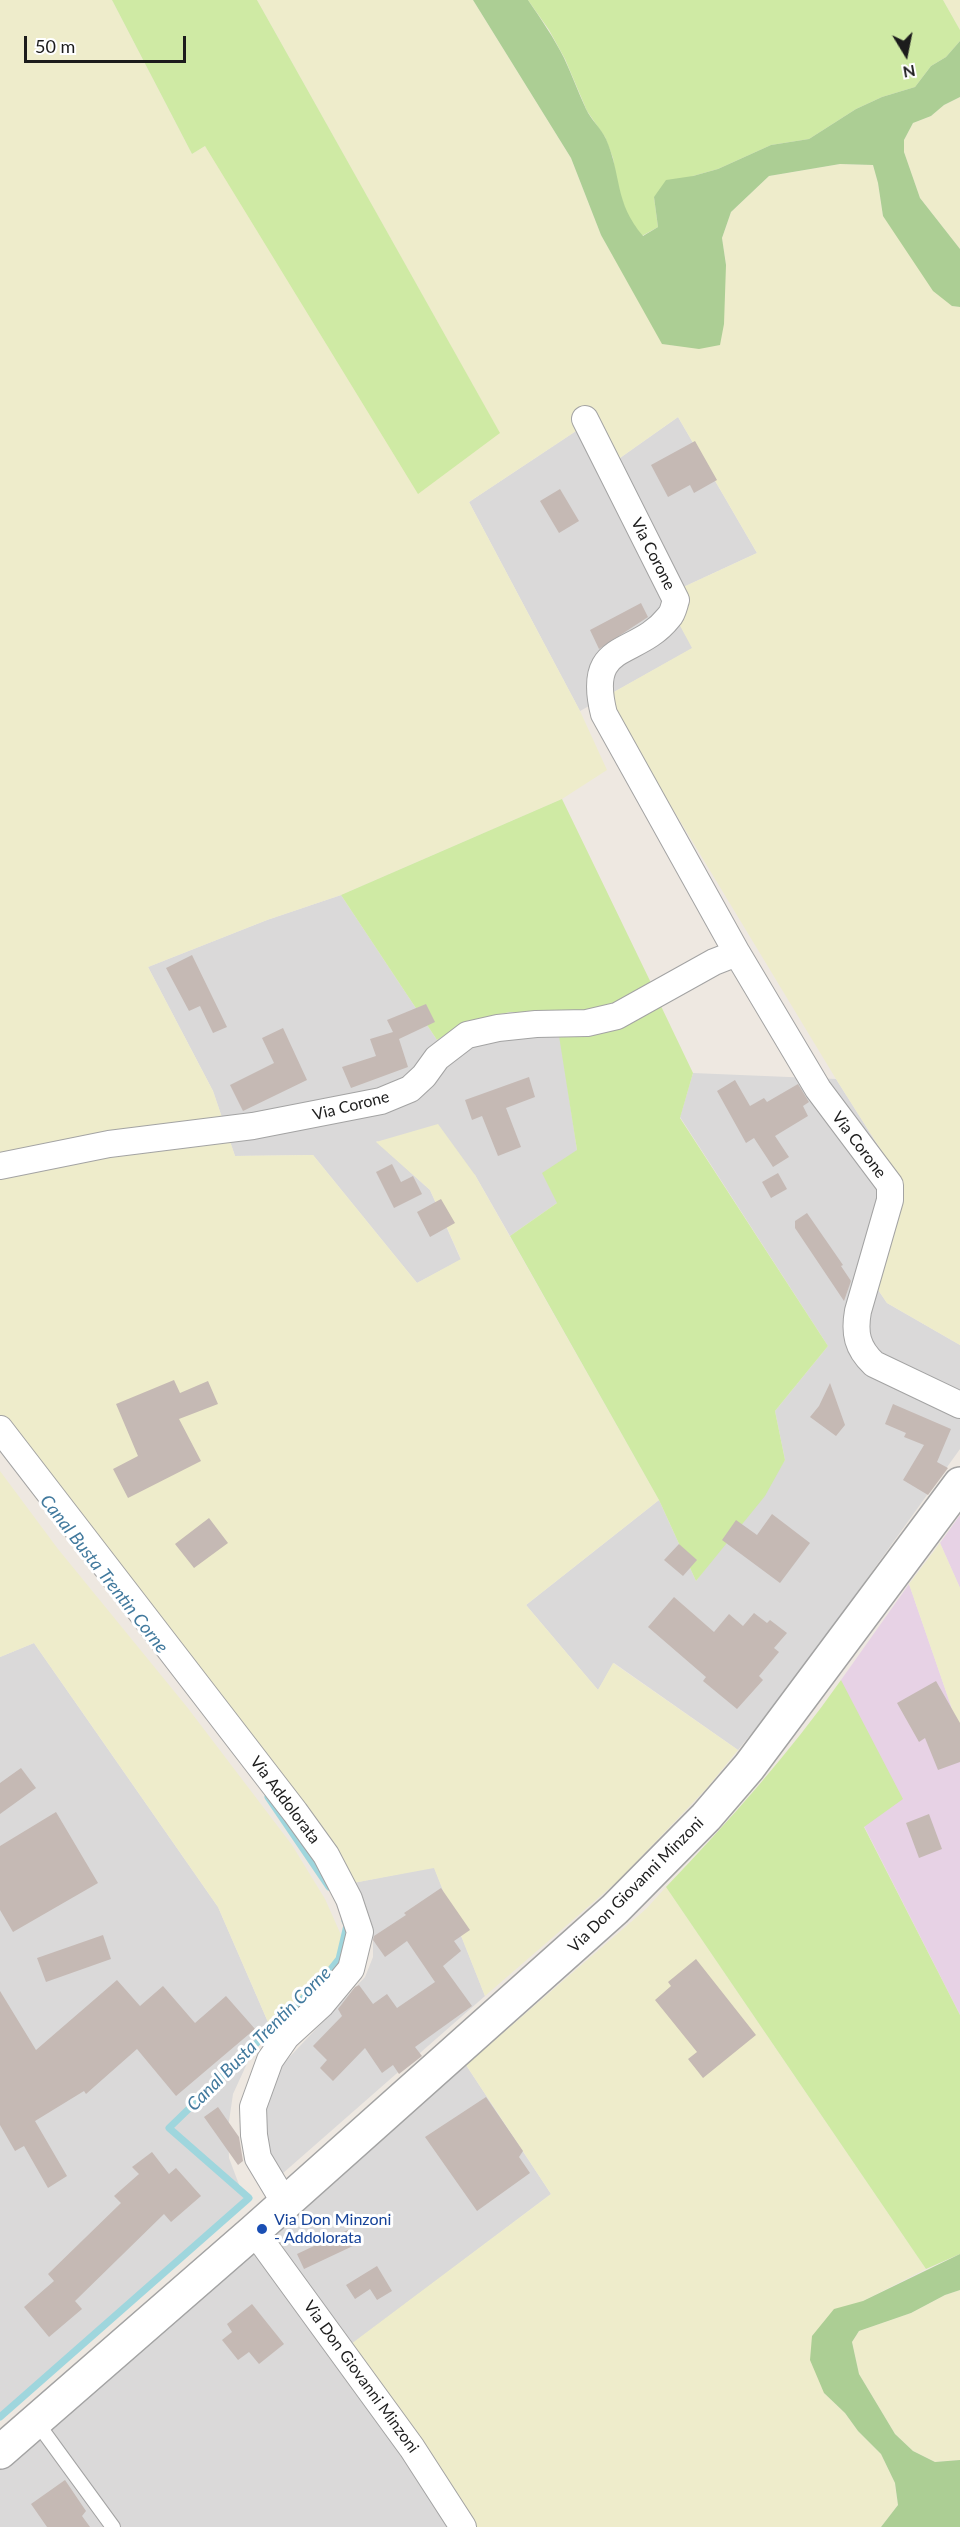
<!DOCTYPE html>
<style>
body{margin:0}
#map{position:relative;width:960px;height:2527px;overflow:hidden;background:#eee8e1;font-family:Lato,sans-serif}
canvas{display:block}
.north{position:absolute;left:876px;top:24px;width:60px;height:60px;-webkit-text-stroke:4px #fff;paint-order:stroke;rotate:170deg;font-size:16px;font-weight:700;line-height:24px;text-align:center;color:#1c1c1c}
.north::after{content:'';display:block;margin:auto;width:21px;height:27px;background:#1c1c1c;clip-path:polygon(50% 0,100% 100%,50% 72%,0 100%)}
.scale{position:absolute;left:24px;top:36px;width:162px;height:27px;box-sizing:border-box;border:3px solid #1c1c1c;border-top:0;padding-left:8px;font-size:18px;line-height:21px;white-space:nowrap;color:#1c1c1c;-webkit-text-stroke:4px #fff;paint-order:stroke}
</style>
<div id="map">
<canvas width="960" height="2527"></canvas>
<div class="north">N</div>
<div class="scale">50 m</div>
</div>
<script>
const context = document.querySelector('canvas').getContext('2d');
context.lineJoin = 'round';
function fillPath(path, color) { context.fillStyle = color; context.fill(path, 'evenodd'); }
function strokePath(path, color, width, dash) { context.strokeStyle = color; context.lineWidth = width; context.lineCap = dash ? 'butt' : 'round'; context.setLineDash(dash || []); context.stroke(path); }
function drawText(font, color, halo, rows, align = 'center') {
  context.font = font + ' Lato,sans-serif'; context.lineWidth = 6; context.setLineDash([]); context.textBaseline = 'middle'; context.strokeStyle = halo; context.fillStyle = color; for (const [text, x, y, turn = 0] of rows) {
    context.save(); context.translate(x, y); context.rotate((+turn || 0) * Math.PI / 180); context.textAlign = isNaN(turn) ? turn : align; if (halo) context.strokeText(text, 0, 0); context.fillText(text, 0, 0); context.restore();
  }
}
const residential = new Path2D(`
 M678,417L757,553L664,596L693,648L580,711L469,502L576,431L603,470Z
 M341,895L437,1040L467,1021L510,1012L586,1014L609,1030L560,1037L577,1150L557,1203L510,1236L475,1175L376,1141L430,1190L461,1260L417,1283L313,1155L235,1156L213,1091L148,967L267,920Z
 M693,1073L836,1079L903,1185L874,1284L887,1303L960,1345V1449L785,1693L738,1750L614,1663L598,1690L526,1605L659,1500L696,1581L785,1460L775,1411L828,1346L680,1117Z
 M34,1643L218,1907L271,2029L255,2046L233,2094L228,2128L229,2158L241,2190L249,2202L0,2416V1657Z
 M434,1867L485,1996L274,2181L260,2130L264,2104L282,2065L365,1977L373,1957V1928L353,1883Z
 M466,2065L551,2194L339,2354L455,2527H0V2467Z`);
const industrial = new Path2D(`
 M960,1515V1588L940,1543Z
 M909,1584L960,1732V2015L864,1826L841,1680Z`);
const farmland = new Path2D(`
 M0,0H112L192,154L205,146L499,432L257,0H473L571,158L601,235L663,344L678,346L726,265L722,238L731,212L769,176L840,164L873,165L878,183L883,216L952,306L960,307V1345L887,1303L874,1284L903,1185L836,1079L605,697L692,648L664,596L757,553L678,417L603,470L576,431L469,502L580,711L607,770L562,799L341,895L267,920L148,967L213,1091L235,1156L313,1155L417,1283L461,1259L430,1190L376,1142L438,1124L475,1175L659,1500L526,1605L598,1690L613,1663L738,1750L707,1788L619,1880L485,1996L434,1868L353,1883L0,1416Z
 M943,0H960V30Z
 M960,97V249L920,198L904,152V140L913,123L931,116L944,105Z
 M0,1471L58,1549L187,1707L292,1845L325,1899L341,1935L342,1949L337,1959L271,2029L218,1907L34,1643L0,1657Z
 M940,1543L960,1588V1732L909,1584Z
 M666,1887L926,2269L863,2301L824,2393L845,2413L858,2431L881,2454L895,2483L898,2505L881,2527H468L347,2347L551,2194L466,2065L646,1909Z
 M960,2290V2460L935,2462L913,2451L895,2434L859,2374L852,2342L859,2331L911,2313L945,2295Z`);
const grass = new Path2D(`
 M112,0H257L500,433L418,494L205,146L192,154Z
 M528,0H943L960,30V41L946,57L931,66L915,87L882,97L856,109L809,139L771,145L718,169L693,176L654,197L658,227L642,236L628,218L617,185L613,158L605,137L587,111L565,59L549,30Z
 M562,799L653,987L604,1011L586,1014L510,1012L467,1021L437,1040L341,895Z
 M660,1004L693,1073L680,1118L828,1346L775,1411L785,1460L765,1496L696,1581L659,1500L510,1236L557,1203L542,1173L577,1150L559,1036L609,1029Z
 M841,1680L903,1799L864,1827L960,2015V2254L926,2269L666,1887C729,1821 789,1754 841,1680Z`);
const forest = new Path2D(`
 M473,0H528C541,19 554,38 564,58C572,75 578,92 586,109C591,120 601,128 606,139C622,176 614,202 643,236L658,227L654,197L666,180L693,176L718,169L771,145L809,139L856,109L882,97L915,87L931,66L946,57L960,41V97L944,105L931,116L913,123L904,140V152L920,198L960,249V307L952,306L933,291L883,216L878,183L873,165L840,164L769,176L731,212L722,238L726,265L724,324L720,345L699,349L662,344L601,235L571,158Z
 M960,2254V2290L945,2295L911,2313L859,2331L852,2342L859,2374L895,2434L913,2451L935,2462L960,2460V2527H881L898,2505L895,2483L881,2454L858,2431L845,2413L824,2393L810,2360L812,2336L834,2309L863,2301Z`);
const stream = new Path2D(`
 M268,1797L329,1887
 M0,2417L249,2198L169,2128L324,1978L339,1959L347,1925L345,1921`);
const building = new Path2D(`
 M695,441L717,480L694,493L690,485L668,497L651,465Z
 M560,489L579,521L559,533L540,501Z
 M641,603L648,617L599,649L590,630Z
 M192,955L227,1027L213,1033L200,1006L189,1011L166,968Z
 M426,1004L435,1022L399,1039L408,1067L351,1088L342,1067L376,1056L370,1039L393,1032L387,1020Z
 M283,1028L307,1080L243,1111L230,1085L274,1063L262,1038Z
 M529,1077L535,1097L506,1108L521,1147L498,1156L482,1116L472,1120L465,1100Z
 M735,1080L750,1106L764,1098L767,1102L798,1084L809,1102L803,1106L808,1116L775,1136L789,1157L773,1167L754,1138L746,1143L717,1091Z
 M392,1164L401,1182L413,1176L422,1194L394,1208L376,1172Z
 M778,1173L787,1189L771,1198L762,1182Z
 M441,1199L455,1223L430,1237L417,1212Z
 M807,1213L843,1265L841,1266L851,1281L844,1301L795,1228V1221Z
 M174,1380L180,1393L208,1381L218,1404L179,1419L201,1461L128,1498L113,1469L138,1456L116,1404Z
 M830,1383L845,1425L836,1436L810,1417L819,1406Z
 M893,1404L951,1429L937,1462L948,1468L928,1495L903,1480L924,1445L904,1437L906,1433L885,1424Z
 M772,1514L810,1543L780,1583L722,1540L736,1520L757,1535Z
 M209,1518L228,1543L194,1568L175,1544Z
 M679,1544L697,1560L683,1576L664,1560Z
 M674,1597L714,1632L729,1614L743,1626L754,1613L767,1623L770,1620L787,1633L774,1648L779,1652L759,1676L763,1680L737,1709L703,1681L706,1677L648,1627Z
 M936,1681L960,1723V1762L938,1770L925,1738L919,1742L897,1703Z
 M21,1768L36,1788L0,1814V1783Z
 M56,1812L98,1883L13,1932L0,1910V1846Z
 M929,1814L942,1849L919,1858L906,1823Z
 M441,1888L470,1930L454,1941L461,1951L443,1966L472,2006L415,2047L422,2056L399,2074L393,2065L382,2073L365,2048L333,2081L320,2068L327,2060L313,2046L342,2016L338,2009L355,1987L359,1985L373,2004L387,1994L397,2008L435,1982L407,1941L385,1957L373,1940L374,1936L406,1915L404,1913Z
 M103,1935L111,1959L46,1982L37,1958Z
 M696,1959L756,2035L703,2078L688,2059L697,2052L655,2000L671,1986L668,1982Z
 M117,1980L140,2006L163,1986L195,2023L226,1996L255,2029L176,2096L137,2049L86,2094L84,2091L35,2121L67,2176L48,2188L24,2146L15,2151L0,2125V1991L36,2050Z
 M486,2097L523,2151L519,2157L530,2173L477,2211L425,2137Z
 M218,2107L239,2137L243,2161L238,2165L204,2117Z
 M152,2152L169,2174L176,2168L201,2196L171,2222L164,2214L75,2301L82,2309L49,2337L24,2307L54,2281L48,2274L121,2203L114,2196L139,2174L132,2167Z
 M348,2230L355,2245L304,2269L297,2254Z
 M377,2266L392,2291L377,2300L370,2289L355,2299L346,2285Z
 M252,2304L284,2344L259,2364L249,2352L238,2360L222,2340L232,2332L227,2324Z
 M65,2480L86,2511L82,2516L90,2527H47L31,2504Z`);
const service = new Path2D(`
 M35,2420L113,2527`);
const minor = new Path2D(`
 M585,419L676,600C674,606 673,613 669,617C636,659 585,639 604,714L737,953
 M0,1166L109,1144L253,1126L381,1101L410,1089L424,1076L437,1058L467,1035L498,1028L536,1024L587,1023L617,1016L714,962L737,953L818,1089L890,1185V1200L858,1311C854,1333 857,1348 874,1364L960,1405
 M0,1429L295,1812L326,1855L349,1899L360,1932L351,1969L321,2005L286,2037L270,2060L253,2107L254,2135L258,2158L285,2203
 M254,2231L412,2448L463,2527`);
const tertiary = new Path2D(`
 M0,2452L254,2231L615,1909L706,1817L749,1767L960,1484`);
const markers = [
 [262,2229,6,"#1a4fb4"]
];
const streetNames = [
 ["Via Corone",653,554,63],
 ["Via Corone",351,1106,-14],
 ["Via Corone",859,1145,53],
 ["Via Addolorata",285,1800,53],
 ["Via Don Giovanni Minzoni",636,1885,-45],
 ["Via Don Giovanni Minzoni",361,2377,54]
];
const transitNames = [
 ["Via Don Minzoni",274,2220],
 ["- Addolorata",274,2238]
];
const waterNames = [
 ["Canal Busta Trentin Corne",104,1574,52],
 ["Canal Busta Trentin Corne",259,2039,-45]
];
fillPath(residential, '#dad9d9');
fillPath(industrial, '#e7d2e5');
fillPath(farmland, '#eeeccb');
fillPath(grass, '#cfeaa4');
fillPath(forest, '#acce94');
strokePath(stream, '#9fd6dd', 7);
fillPath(building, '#c5b9b4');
strokePath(service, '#a3a3a3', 16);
strokePath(minor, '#a3a3a3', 28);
strokePath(tertiary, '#a3a3a3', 36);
strokePath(service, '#fff', 14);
strokePath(minor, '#fff', 26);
strokePath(tertiary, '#fff', 33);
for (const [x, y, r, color] of markers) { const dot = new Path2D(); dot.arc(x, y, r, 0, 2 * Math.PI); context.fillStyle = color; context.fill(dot); strokePath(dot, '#fff', 2); }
drawText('16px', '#1c1c1c', '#fff', streetNames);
drawText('16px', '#164399', '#fff', transitNames, 'left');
drawText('italic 18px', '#41799d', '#fff', waterNames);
</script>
